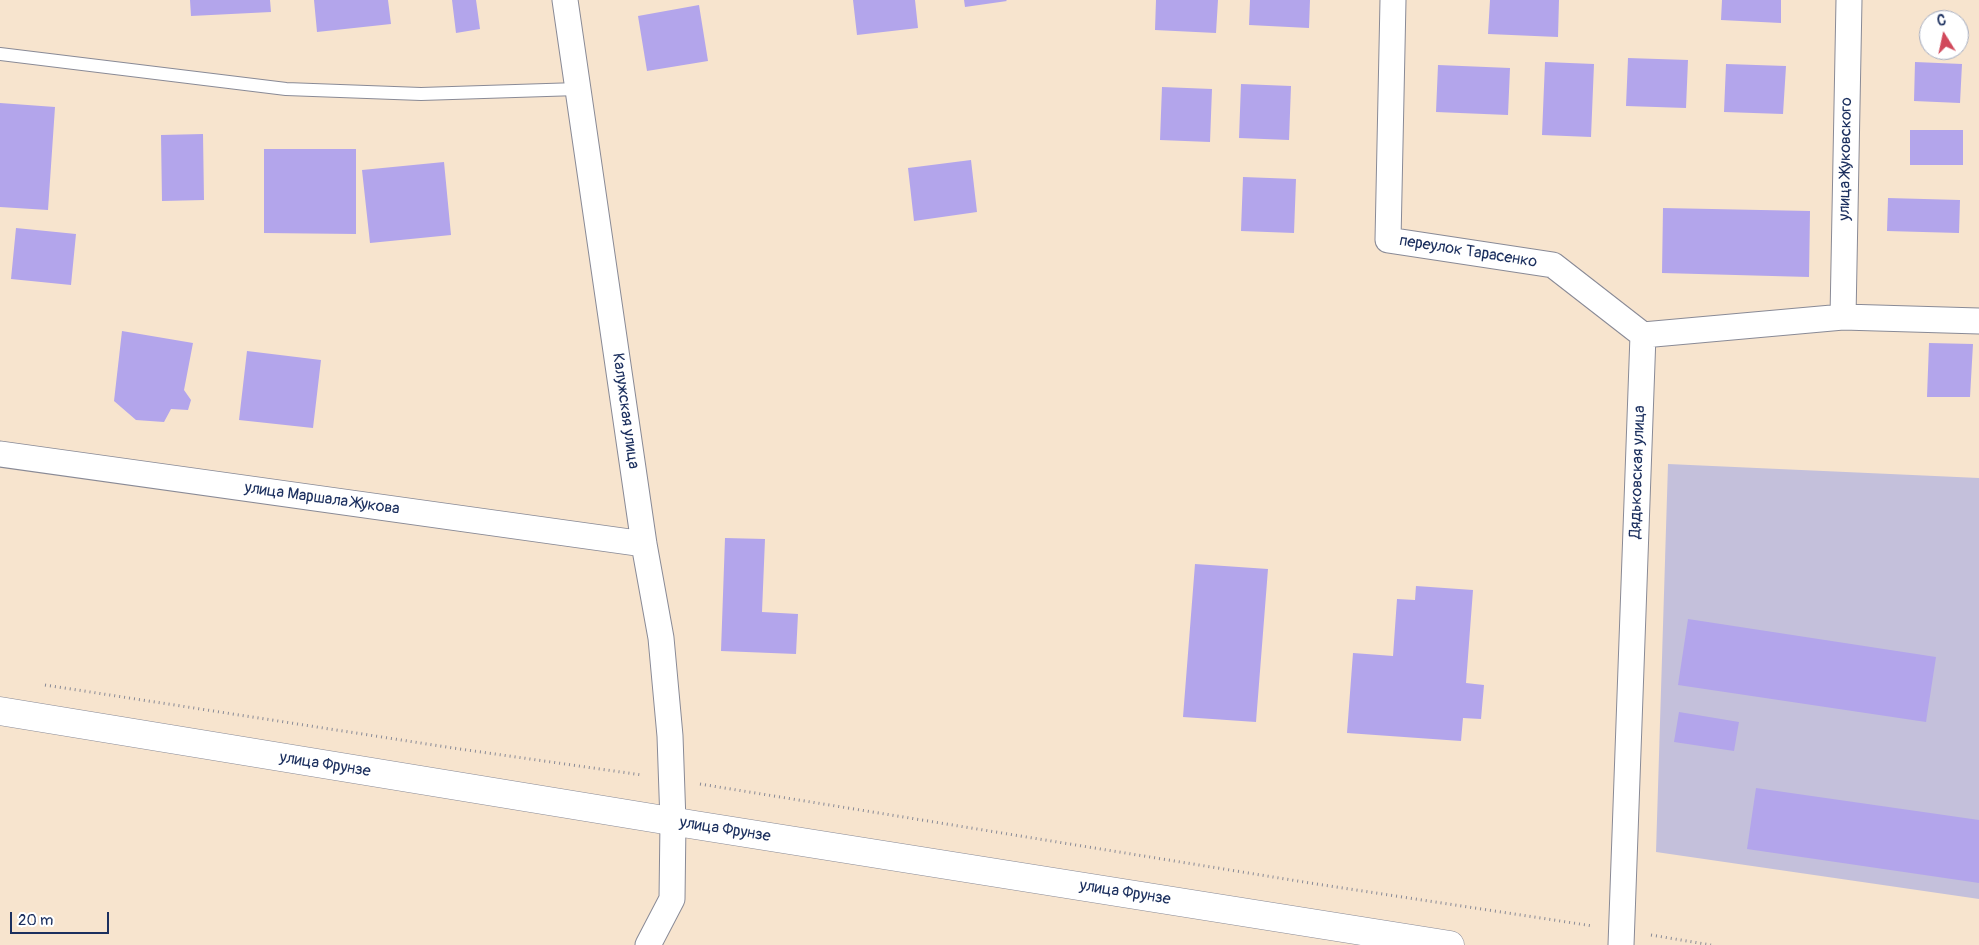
<!DOCTYPE html>
<meta charset="utf-8">
<style>
body{margin:0}
#map{position:relative;width:1979px;height:945px;overflow:hidden;background:#f7e4ce;font-family:Pangolin,sans-serif}
canvas{display:block}
.north{position:absolute;left:1919px;top:10px;width:50px;height:50px;box-sizing:border-box;background:#fff;border:1px solid #a4acbf;border-radius:50%;rotate:350deg;font-size:14px;font-weight:700;line-height:20px;text-align:center;color:#1b2f5e}
.north::after{content:'';display:block;margin:auto;width:18px;height:22px;background:#d1495b;clip-path:polygon(50% 0,100% 100%,50% 72%,0 100%)}
.scale{position:absolute;left:10px;top:912px;width:99px;height:22px;box-sizing:border-box;border:2px solid #1b2f5e;border-top:0;padding-left:6px;font-size:15px;line-height:18px;white-space:nowrap;color:#1b2f5e;-webkit-text-stroke:4px #fff;paint-order:stroke}
</style>
<div id="map">
<canvas width="1979" height="945"></canvas>
<div class="north">С</div>
<div class="scale">20 m</div>
</div>
<script>
const context = document.querySelector('canvas').getContext('2d');
context.lineJoin = 'round';
function fillPath(path, color) { context.fillStyle = color; context.fill(path, 'evenodd'); }
function strokePath(path, color, width, dash) { context.strokeStyle = color; context.lineWidth = width; context.lineCap = dash ? 'butt' : 'round'; context.setLineDash(dash || []); context.stroke(path); }
function drawText(font, color, halo, rows, align = 'center') {
  context.font = font + ' Pangolin,sans-serif'; context.lineWidth = 5; context.setLineDash([]); context.textBaseline = 'middle'; context.strokeStyle = halo; context.fillStyle = color; for (const [text, x, y, turn = 0] of rows) {
    context.save(); context.translate(x, y); context.rotate((+turn || 0) * Math.PI / 180); context.textAlign = isNaN(turn) ? turn : align; if (halo) context.strokeText(text, 0, 0); context.fillText(text, 0, 0); context.restore();
  }
}
const industrial = new Path2D(`
 M1668,464L1979,478V899L1656,852Z`);
const building = new Path2D(`
 M190,0H270L271,12L191,16Z
 M314,0H388L391,24L317,32Z
 M452,0H476L480,29L456,33Z
 M853,0H915L918,28L857,35Z
 M964,0H1006L1007,1L965,7Z
 M1156,0H1218L1216,33L1155,30Z
 M1250,0H1310L1309,28L1249,25Z
 M1490,0H1559L1558,37L1488,34Z
 M1722,0H1781V23L1721,20Z
 M699,5L708,61L647,71L638,16Z
 M1628,58L1688,60L1686,108L1626,106Z
 M1545,62L1594,64L1591,137L1542,135Z
 M1915,62L1962,64L1960,103L1914,101Z
 M1726,64L1786,66L1783,114L1724,112Z
 M1438,65L1510,68L1508,115L1436,112Z
 M1241,84L1291,86L1289,140L1239,138Z
 M1162,87L1212,89L1210,142L1160,140Z
 M0,103L55,107L48,210L0,207Z
 M1910,130H1963V165H1910Z
 M203,134L204,200L162,201L161,135Z
 M264,149H356V234L264,233Z
 M971,160L977,212L914,221L908,168Z
 M444,162L451,235L370,243L362,170Z
 M1243,177L1296,179L1294,233L1241,231Z
 M1888,198L1960,200L1959,233L1887,231Z
 M1663,208L1810,211L1809,277L1662,273Z
 M16,228L76,234L71,285L11,279Z
 M122,331L193,343L184,390L191,400L188,410L171,409L164,422L136,420L114,401Z
 M1929,343L1973,344L1970,397H1927Z
 M247,351L321,360L313,428L239,420Z
 M725,538L765,539L762,612L798,614L796,654L721,651Z
 M1195,564L1268,569L1256,722L1183,717Z
 M1416,586L1473,590L1466,683L1484,685L1481,719L1463,718L1461,741L1347,733L1353,653L1393,656L1397,599L1415,600Z
 M1688,619L1936,657L1926,722L1678,685Z
 M1679,712L1739,722L1734,751L1674,742Z
 M1756,788L1979,820V883L1747,849Z`);
const path = new Path2D(`
 M45,685L453,748L642,775
 M700,784L1310,883L1593,926
 M1651,935L1711,945`);
const lane = new Path2D(`
 M0,54L286,89L421,94L578,89`);
const street = new Path2D(`
 M565,0L644,544L661,638L670,736L673,822L672,899L648,945
 M1393,0L1388,240L1553,265L1643,335
 M1843,317L1849,0
 M0,454L644,544
 M1621,945L1643,335L1843,317L1979,321`);
const primary = new Path2D(`
 M0,711L695,825L1450,945`);
const streetNames = [
 ["улица Жуковского",1846,159,-89],
 ["переулок Тарасенко",1468,252,9],
 ["Калужская улица",625,411,82],
 ["Дядьковская улица",1638,472,-88],
 ["улица Маршала Жукова",322,499,8],
 ["улица Фрунзе",325,765,9],
 ["улица Фрунзе",725,830,9],
 ["улица Фрунзе",1125,893,9]
];
fillPath(industrial, '#c4c0db');
fillPath(building, '#b3a5eb');
strokePath(lane, '#898a96', 14);
strokePath(street, '#898a96', 27);
strokePath(primary, '#898a96', 29);
strokePath(path, '#898a96', 3, [1, 4]);
strokePath(lane, '#fff', 12);
strokePath(street, '#fff', 25);
strokePath(primary, '#fff', 28);
drawText('16px', '#1b2f5e', '#fff', streetNames);
</script>
